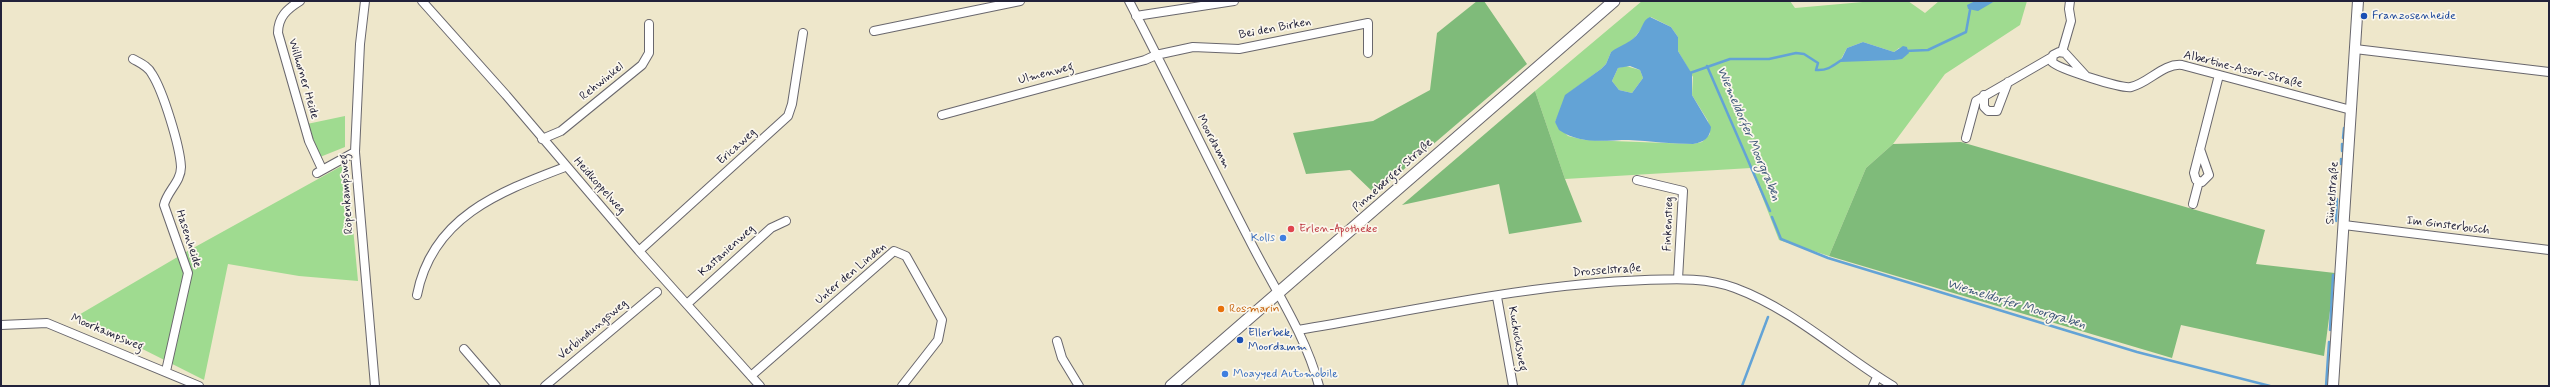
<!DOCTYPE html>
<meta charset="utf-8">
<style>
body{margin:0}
#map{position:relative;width:2550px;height:387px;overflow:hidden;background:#eee7cb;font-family:Mynerve,sans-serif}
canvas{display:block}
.frame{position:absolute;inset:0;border:2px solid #22223b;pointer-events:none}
</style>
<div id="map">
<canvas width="2550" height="387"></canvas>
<div class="frame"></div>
</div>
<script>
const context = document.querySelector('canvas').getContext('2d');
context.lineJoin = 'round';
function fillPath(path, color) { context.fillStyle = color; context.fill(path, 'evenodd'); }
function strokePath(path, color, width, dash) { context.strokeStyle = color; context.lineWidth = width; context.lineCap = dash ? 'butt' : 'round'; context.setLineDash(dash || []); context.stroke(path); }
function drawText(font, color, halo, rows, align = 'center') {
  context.font = font + ' Mynerve,sans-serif'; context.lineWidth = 3.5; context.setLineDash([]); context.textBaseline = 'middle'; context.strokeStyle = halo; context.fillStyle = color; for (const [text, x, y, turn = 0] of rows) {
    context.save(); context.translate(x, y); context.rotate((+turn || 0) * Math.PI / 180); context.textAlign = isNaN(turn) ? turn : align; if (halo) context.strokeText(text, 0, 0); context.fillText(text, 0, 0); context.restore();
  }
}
const green = new Path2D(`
 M1642,1H1790L1795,8L1874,1H1908L1925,13L1939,1H1975L1972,3L1981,7L1995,1H2027L2020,25L1945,74L1893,144L1866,168L1829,256L1779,240L1751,168L1565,179L1535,91ZM1651,17L1671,27L1678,37V51L1693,77L1692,95L1708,121L1710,134L1702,142L1693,144L1585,140L1568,136L1555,122L1570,92L1601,69L1606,64L1611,52L1623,47L1634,38ZM1863,42L1894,52L1899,48L1907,47L1908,53L1895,60L1840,61L1847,48Z
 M1626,66L1640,70L1643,78L1632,93L1619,90L1612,81L1618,68Z
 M345,116V147L320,157L307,124Z
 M347,163L358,281L299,276L228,264L204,380L77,316L186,252Z`);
const forest = new Path2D(`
 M1477,1H1484L1527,64L1375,194L1350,170L1306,174L1293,133L1373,121L1430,90L1437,33Z
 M1535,91L1565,179L1582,222L1509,234L1499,184L1402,205Z
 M1961,142L2265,230L2256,264L2335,273L2324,356L2181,325L2172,358L1829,256L1866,168L1893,144Z`);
const water = new Path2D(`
 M1975,1H1995L1978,11L1968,9L1967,5Z
 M1650,17L1671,27L1678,37V51L1692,74V95L1711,127C1710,138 1704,142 1693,144C1672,144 1650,141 1629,140C1604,140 1581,145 1559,130L1555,122L1565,95L1601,69L1606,64L1611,52C1620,45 1632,43 1639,32C1643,26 1643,20 1650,17ZM1630,66L1640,70L1643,78L1632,93L1619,90L1612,81L1618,68Z
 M1863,42L1894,52L1903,46L1907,47L1909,53L1902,59L1895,60L1840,62L1847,48Z`);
const stream = new Path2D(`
 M1905,51L1928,50L1966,32L1970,10
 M1707,66L1770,211
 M1690,73L1730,59H1769L1796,53L1804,54L1818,63L1816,70C1828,71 1834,65 1843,59
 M2343,138L2344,128
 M2342,151V144
 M2341,164V159
 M1772,217L1781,239L1828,258L2137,352L2270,386
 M2336,221L2337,199
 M2330,330L2333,275
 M1742,386L1768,317
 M2326,386L2329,342`);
const minor = new Path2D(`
 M300,1C287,9 278,17 278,33L309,141L322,169
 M365,1L360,44L355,152L375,386
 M422,1L506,95L639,251L760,386
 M1129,1C1170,80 1208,160 1249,239C1273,287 1305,333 1319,386
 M1136,16L1234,1
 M874,31L1020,1
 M2355,49L2549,72
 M2062,52L2071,21L2069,9L2070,1
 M133,59C140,63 148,66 152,74C163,91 180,146 181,167C181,182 167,191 164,205L188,273L166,371
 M2086,76L2065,53L2059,52L2053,55L2052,62C2059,69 2122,89 2131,87C2149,83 2163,63 2182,65L2351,110
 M1984,95V107L1988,111H1997L2008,82
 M942,115L1145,60L1156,55L1193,47L1239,49L1368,23V53
 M1966,138L1976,101L2052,57
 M542,139L561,131L642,65L649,53V24
 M2200,149L2209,175L2202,182L2196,180L2194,173L2219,75
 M317,173L355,152
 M1637,180L1683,191L1678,279
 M2193,204L2199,181
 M2344,225L2549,250
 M639,251L788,116L792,104L803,33
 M417,295C432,217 499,192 565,167
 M1497,297L1513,386
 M687,304L771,228L786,221
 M1,325L47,323L199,386
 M1298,330C1412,311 1529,284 1645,280C1674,279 1707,277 1735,288C1794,310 1840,354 1893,386
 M1057,341L1062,358L1079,386
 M464,349L496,386
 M751,376L894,251L906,256L942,320L938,340L902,386
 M545,386L657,292
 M1873,386L1877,377`);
const tertiary = new Path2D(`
 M2333,386L2358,1`);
const secondary = new Path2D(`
 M1171,386L1614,1`);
const markers = [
 [2364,16,4,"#1a4fb4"],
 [1291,229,4,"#e0444e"],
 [1283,238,4,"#3f7fe0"],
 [1221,309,4,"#e8710a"],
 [1240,340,4,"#1a4fb4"],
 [1225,374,4,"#3f7fe0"]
];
const transitNames = [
 ["Franzosenheide",2372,16],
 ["Ellerbek,",1248,333],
 ["Moordamm",1248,347]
];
const streetNames = [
 ["Bei den Birken",1275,29,-11],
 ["Albertine-Assor-Straße",2243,70,14],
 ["Ulmenweg",1046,74,-15],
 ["Willhorner Heide",303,79,74],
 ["Rehwinkel",602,82,-39],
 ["Moordamm",1213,142,62],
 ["Ericaweg",737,147,-42],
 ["Pinneberger Straße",1393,176,-42],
 ["Heidkoppelweg",599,186,48],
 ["Süntelstraße",2333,193,-86],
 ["Röpenkampsweg",347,194,-94],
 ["Finkenstieg",1669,224,-88],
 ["Im Ginsterbusch",2448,226,7],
 ["Hasenheide",188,239,72],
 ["Kastanienweg",727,251,-42],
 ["Drosselstraße",1607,271,-4],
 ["Unter den Linden",851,274,-40],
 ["Verbindungsweg",593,330,-40],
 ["Moorkampsweg",107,333,23],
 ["Kuckucksweg",1517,339,80]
];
const healthNames = [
 ["Erlen-Apotheke",1299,229]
];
const shopNames = [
 ["Kolls",1275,238],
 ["Moayyed Automobile",1233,374,"left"]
];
const foodNames = [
 ["Rosmarin",1229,309]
];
const waterNames = [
 ["Wiemeldorfer Moorgraben",1748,134,67],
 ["Wiemeldorfer Moorgraben",2016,305,17]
];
fillPath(green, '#9fdb90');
fillPath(forest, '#7fbb7a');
fillPath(water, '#63a3d6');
strokePath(stream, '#63a3d6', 2.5);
strokePath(minor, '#69676d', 10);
strokePath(tertiary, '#69676d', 12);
strokePath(secondary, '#69676d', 13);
strokePath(minor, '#fff', 8);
strokePath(tertiary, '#fff', 10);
strokePath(secondary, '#fff', 11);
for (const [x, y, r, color] of markers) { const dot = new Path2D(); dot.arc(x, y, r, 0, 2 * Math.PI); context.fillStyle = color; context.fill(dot); strokePath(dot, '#fbf7ec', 1.5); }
drawText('12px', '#164399', '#fbf7ec', transitNames, 'left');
drawText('12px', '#22223b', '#fbf7ec', streetNames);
drawText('12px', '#be3a42', '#fbf7ec', healthNames, 'left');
drawText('12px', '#366cbe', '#fbf7ec', shopNames, 'right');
drawText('12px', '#c56008', '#fbf7ec', foodNames, 'left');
drawText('italic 13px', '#3c5679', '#fbf7ec', waterNames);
</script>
